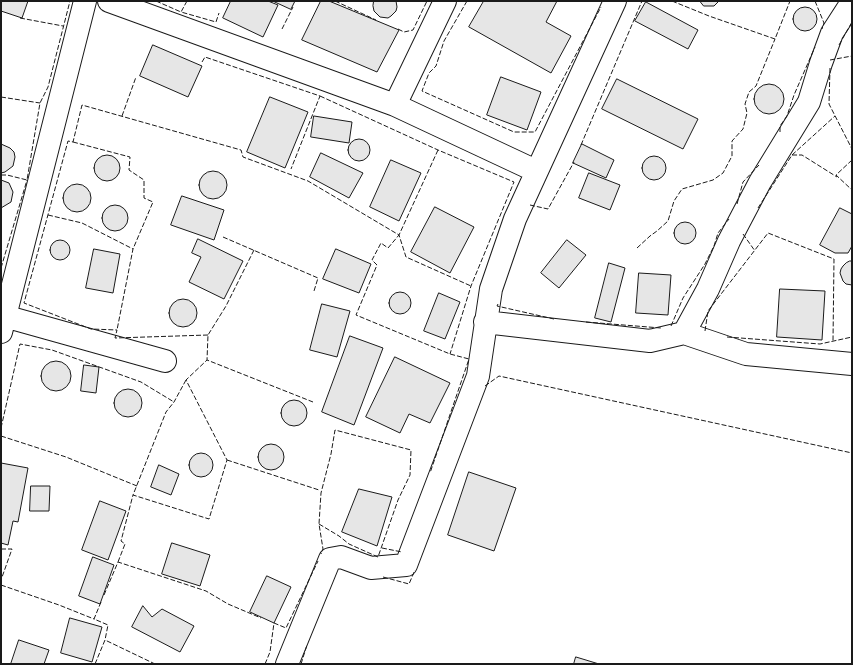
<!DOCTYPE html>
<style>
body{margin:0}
#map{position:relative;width:853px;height:665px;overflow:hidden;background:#fff;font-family:"Noto Sans",sans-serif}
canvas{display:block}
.frame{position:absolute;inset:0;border:2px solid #1a1a1a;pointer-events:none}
</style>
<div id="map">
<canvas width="853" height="665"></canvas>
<div class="frame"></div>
</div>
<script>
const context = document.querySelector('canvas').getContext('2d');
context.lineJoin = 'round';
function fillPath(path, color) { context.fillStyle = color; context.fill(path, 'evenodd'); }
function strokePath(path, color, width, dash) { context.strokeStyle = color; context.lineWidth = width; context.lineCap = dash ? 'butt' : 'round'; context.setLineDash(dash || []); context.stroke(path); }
const building = new Path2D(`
 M1,1H28L22,18L1,11Z
 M231,1H268L278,5L263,37L223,18Z
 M273,1H295L291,9Z
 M321,1H329L399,30L377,72L302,40Z
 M374,1H396L397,7L396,11L391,16L388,18L380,17L374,11L373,6Z
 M484,1H557L546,22L571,36L551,73L469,27Z
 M700,1H719L714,6H704Z
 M646,2L698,30L688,49L635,21Z
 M793 19a12 12 0 1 1 24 0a12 12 0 1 1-24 0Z
 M153,45L202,66L188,97L140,76Z
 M501,77L541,92L527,130L487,115Z
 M617,79L698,119L683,149L602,109Z
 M754 99a15 15 0 1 1 30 0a15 15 0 1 1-30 0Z
 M270,97L308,112L285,168L247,152Z
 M314,116L352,122L349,143L311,137Z
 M348 150a11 11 0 1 1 22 0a11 11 0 1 1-22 0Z
 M1,144L10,148L14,152L15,157L13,166L5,172L1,173Z
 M582,144L614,160L606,178L573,163Z
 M321,153L363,173L349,198L310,177Z
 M94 168a13 13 0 1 1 26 0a13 13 0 1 1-26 0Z
 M642 168a12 12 0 1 1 24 0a12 12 0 1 1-24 0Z
 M391,160L421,173L399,221L370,207Z
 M199 185a14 14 0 1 1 28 0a14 14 0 1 1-28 0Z
 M589,173L620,185L610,210L579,198Z
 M1,180L9,183L13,192L11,202L1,208Z
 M63 198a14 14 0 1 1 28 0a14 14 0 1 1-28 0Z
 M182,196L224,210L214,240L171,225Z
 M102 218a13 13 0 1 1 26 0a13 13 0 1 1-26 0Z
 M435,207L474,227L450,273L411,252Z
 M840,208L852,214V246L848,253H835L820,245Z
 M674 233a11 11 0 1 1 22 0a11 11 0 1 1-22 0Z
 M198,239L243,261L224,299L189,282L201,257L192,253Z
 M567,240L586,255L559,288L541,273Z
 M50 250a10 10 0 1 1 20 0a10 10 0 1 1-20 0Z
 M94,249L120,254L113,293L86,288Z
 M336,249L371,264L359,293L323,279Z
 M850,261H852V285L846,284L843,281L840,273L841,269L843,266L846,263Z
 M609,263L625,268L611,322L595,318Z
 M639,273L671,275L668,315L636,313Z
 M780,289L825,291L822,340L777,337Z
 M389 303a11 11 0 1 1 22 0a11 11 0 1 1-22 0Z
 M439,293L460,302L445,339L424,331Z
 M169 313a14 14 0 1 1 28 0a14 14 0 1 1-28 0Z
 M322,304L350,311L337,357L310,350Z
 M350,336L383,348L354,425L322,412Z
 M395,357L450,383L430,423L409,414L400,433L366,417Z
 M41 376a15 15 0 1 1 30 0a15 15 0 1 1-30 0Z
 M84,365L99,367L96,393L81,391Z
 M114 403a14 14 0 1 1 28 0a14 14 0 1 1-28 0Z
 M281 413a13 13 0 1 1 26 0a13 13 0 1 1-26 0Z
 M258 457a13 13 0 1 1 26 0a13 13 0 1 1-26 0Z
 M189 465a12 12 0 1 1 24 0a12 12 0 1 1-24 0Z
 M1,463L28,468L18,522L13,521L8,545L1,543Z
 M159,465L179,474L171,495L151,487Z
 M469,472L516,488L494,551L448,535Z
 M31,486H50L49,511H30Z
 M359,489L392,497L377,546L342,532Z
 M100,501L126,511L108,560L82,550Z
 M172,543L210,555L200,586L162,574Z
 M93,557L114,565L100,604L79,596Z
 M267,576L291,587L274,623L250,612Z
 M143,606L152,617L162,609L194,626L180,652L132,627Z
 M70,618L102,627L92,662L61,653Z
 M19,640L49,650L44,664H11Z
 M576,657L599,664H574Z`);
const minor = new Path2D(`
 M109,1L395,105L536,171
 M395,105L445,1
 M4,316L165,361
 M485,322L650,341L684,333L708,289L729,241L760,182L809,102L821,63L832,33L852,2
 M1,332L85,1
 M684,333L746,354L852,364
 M287,664L330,559L341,557L371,568L406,565L478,376L491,289L515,219L615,1`);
const fence = new Path2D(`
 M156,1L181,12
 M187,1L181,12L216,22L219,13
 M335,1L376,20
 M467,1L444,41L436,66L429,73L422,91L514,132H535L601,7
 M672,1L709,16L775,39L790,1
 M815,1L824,23L822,29
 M20,18L63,26
 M282,29L293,7
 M398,29L404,32L413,30L427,1
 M839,45L852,22
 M830,60L852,56
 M202,62L205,57L320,96L291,169
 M830,68L829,104L852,149
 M320,96L438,150L514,182L471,286L450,354
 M1,97L40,103
 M122,116L136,77
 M780,132V126L787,116L794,95L815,47
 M73,142L130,157L129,170L144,180V198L153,202L133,249
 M581,145L642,1
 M438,150L399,235L406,257L471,286
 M792,155L835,116
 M852,160L836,175L852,190
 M1,175H7L27,180L40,103L48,87L70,1
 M737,204L743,182L759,165
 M530,205L548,209L574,162
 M758,208L792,155H802L837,177
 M48,215L82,223L133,249L117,330
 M743,234L755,251
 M223,237L318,278L314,291
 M637,248L650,236L657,231L668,221L674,201L682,189L713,180L723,173L732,156V141L743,129L747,113L745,104L749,92L756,86L775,39
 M254,250L226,306L208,335L207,360L313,402
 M1,268L27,180
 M498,304L497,306L554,319
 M586,322L661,328
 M671,326L683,298L705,264L714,246L718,233L729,219
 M705,331L708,311L768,233L834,259L833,341
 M208,335L115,338L117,330L91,329L24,303L68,141L73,142L82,105L241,150L243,157L308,181L399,235L388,248L381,243L372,260L377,265L356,315L450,354L469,359L430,473
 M727,337L820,344L852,337
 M186,380L174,402L166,412L133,495L209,519L227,460L186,380L207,360
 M485,386L499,376L852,453
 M1,428L20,344L52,350L141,382L174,402
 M1,436L66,457L137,486
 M227,460L319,490
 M319,524L339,536L349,544L378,557L398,500L410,475L411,450L335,430L331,454L321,493L319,524L323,549L321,554
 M382,548L402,552
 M1,549H12L1,580
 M118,562L125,544L121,541L133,495
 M383,577L409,584L415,570
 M1,585L59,605L94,619
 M104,595L118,562L206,591L228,604L261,618
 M101,602L94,619L108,625L105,640
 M95,664L105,640L155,664
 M265,664L270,652L274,623L286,628L318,561
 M301,664L307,645`);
fillPath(building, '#e6e6e6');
strokePath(building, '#1a1a1a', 1);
strokePath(minor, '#1a1a1a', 24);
strokePath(minor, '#fff', 22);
strokePath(fence, '#1a1a1a', 1, [5, 2]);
</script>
